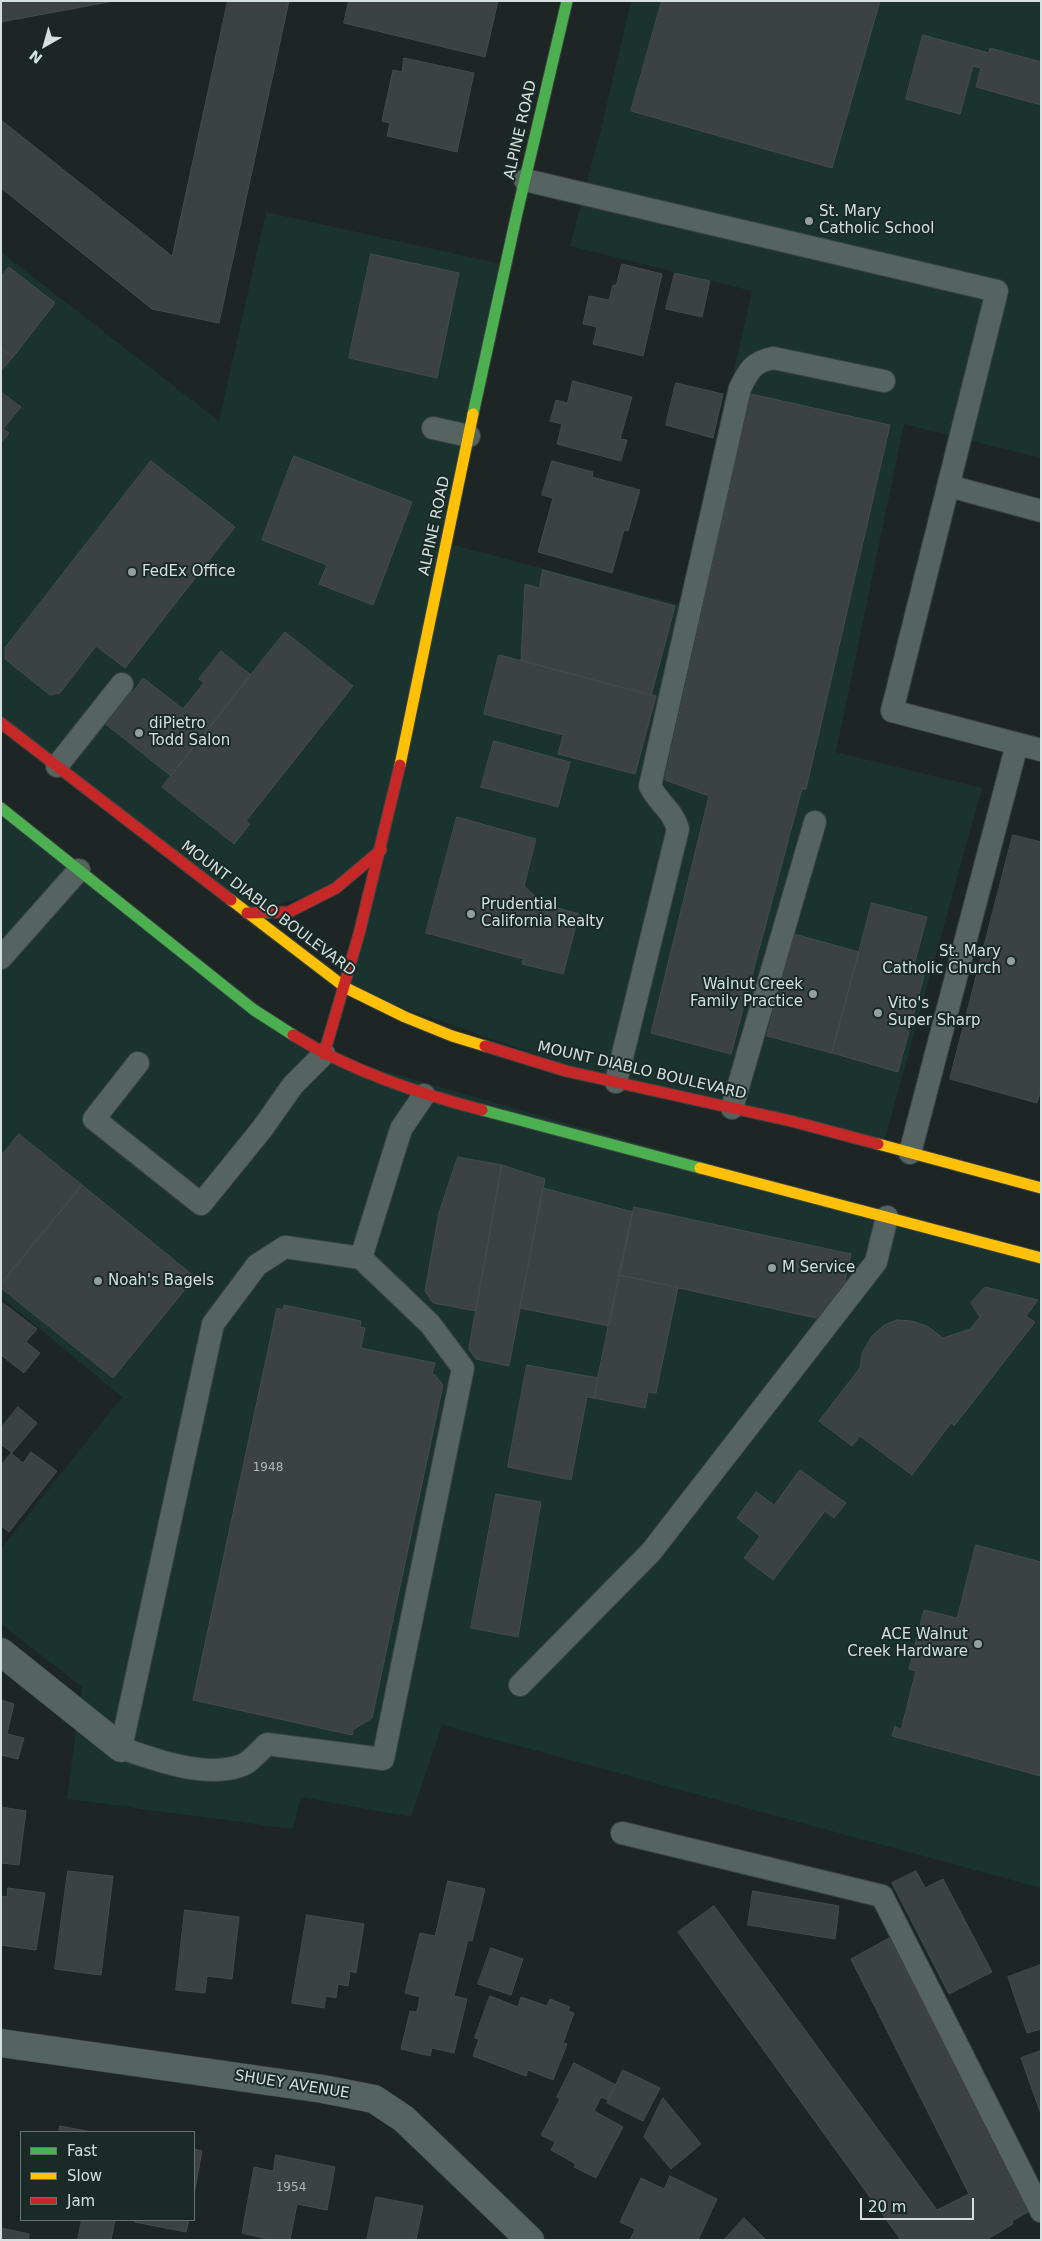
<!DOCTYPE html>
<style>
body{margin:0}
#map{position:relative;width:1042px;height:2241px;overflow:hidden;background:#1d2624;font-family:"DejaVu Sans",sans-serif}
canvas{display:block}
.frame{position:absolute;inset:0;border:2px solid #d5e0de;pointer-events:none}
.legend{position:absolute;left:20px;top:2131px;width:175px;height:90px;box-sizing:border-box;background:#192a27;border:1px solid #647370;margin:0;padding:6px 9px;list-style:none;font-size:15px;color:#d5e0de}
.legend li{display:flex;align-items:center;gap:10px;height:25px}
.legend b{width:25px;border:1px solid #647370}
.north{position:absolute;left:20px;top:20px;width:50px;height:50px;-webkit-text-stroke:4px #192a27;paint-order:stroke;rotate:218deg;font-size:14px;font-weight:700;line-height:20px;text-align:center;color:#d5e0de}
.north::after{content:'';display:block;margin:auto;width:18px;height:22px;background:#d5e0de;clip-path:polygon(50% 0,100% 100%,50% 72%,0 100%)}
.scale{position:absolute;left:860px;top:2198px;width:114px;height:22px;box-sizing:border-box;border:2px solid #d5e0de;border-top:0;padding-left:6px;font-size:15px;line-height:18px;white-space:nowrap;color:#d5e0de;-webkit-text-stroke:4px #192a27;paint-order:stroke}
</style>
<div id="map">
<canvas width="1042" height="2241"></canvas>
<div class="frame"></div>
<ul class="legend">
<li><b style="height:6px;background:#4caf50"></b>Fast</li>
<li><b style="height:6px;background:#ffc107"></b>Slow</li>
<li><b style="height:6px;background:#c62828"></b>Jam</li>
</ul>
<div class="north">N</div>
<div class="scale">20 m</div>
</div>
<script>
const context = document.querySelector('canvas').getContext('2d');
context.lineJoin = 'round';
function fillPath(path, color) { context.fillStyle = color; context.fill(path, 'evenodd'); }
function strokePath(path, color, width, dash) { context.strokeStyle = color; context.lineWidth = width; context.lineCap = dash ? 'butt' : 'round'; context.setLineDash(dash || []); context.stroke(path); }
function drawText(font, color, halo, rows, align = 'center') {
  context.font = font + ' "DejaVu Sans",sans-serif'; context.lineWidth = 4; context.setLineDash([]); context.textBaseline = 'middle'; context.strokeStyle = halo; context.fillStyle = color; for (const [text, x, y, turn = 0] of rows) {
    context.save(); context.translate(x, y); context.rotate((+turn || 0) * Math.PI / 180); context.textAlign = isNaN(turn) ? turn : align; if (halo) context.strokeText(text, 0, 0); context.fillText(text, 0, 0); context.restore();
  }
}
const built = new Path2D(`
 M631,1H1041V458L904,424L836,752L982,788L883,1146L616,1082L346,988L381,851L336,888L247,913L1,723V252L219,421L266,212L506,265L446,543L681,605L752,291L570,246L601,129Z
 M1,808L324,1054L1041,1258V1888L442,1725L411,1817L301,1797L293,1829L67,1799L82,1687L1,1624V1549L122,1397L1,1297Z`);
const building = new Path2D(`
 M1,1H114L1,22Z
 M228,1H289L219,323L152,309L1,188V120L172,256Z
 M349,1H498L485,57L344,23Z
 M662,1H880L832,168L631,111Z
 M923,35L989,53L990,48L1041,62V105L976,87L981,68L973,66L960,114L906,99Z
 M404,58L474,73L457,152L387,136L390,123L382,121L393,70L402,72Z
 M371,254L459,273L437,378L349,358Z
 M622,264L662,274L643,356L593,344L597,327L583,324L589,296L609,300L613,285H616Z
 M9,267L55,303L13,357L1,348V277Z
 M675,273L710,281L702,317L666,309Z
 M1,348L13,357L1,371Z
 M573,381L632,397L620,439L627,440L621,461L557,444L562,424L550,421L556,400L567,403Z
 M676,383L723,394L713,438L666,425Z
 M1,392L21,407L3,429L9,433L1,443Z
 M751,394L890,425L806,789H802L731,1054L651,1033L709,796L665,780Z
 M294,456L412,502L373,605L319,584L327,565L262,540Z
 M151,461L235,527L125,668L96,646L60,693L50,695L5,659V648Z
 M552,461L593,472L592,477L640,490L628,531L624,530L612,573L538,552L553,498L542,495Z
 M543,570L675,606L651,696L521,660L525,584L539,588Z
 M285,632L353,686L246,821L250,824L234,844L162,787Z
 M221,651L251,675L171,776L88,710L114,677L133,692L143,678L183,709L204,683L199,679Z
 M499,655L656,696L635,774L558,754L563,735L484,714Z
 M494,741L570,762L558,807L481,787Z
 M457,817L536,839L524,886L544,904L579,914L563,974L522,964L523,959L426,933Z
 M1013,835L1041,842V1090L1037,1103L950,1079Z
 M872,903L927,917L913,969L925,972L898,1072L832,1053Z
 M794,934L859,952L832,1053L767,1036Z
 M19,1134L82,1185L1,1284V1156Z
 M458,1157L502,1165L476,1311L433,1303L425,1291L439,1213Z
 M502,1165L545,1179L509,1366L476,1359L469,1349Z
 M82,1185L195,1277L113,1378L1,1288V1284Z
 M543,1188L633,1212L609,1326L520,1308Z
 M634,1207L851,1254L842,1294L816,1318L619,1275Z
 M619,1275L678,1287L656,1393L648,1392L645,1408L594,1398Z
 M985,1287L1038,1300L1026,1316L1035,1322L954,1426L951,1423L912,1475L860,1436L852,1446L819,1421L860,1368L862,1353L872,1336L884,1325L897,1320L912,1321L927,1326L943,1338L970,1329L980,1317L971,1303Z
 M3,1303L37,1329L26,1342L40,1353L24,1373L1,1355V1306Z
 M284,1305L361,1321L360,1327L365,1328L361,1348L435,1363L432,1374L435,1375L443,1385L372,1718L353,1730L352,1735L193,1700L277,1308L283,1310Z
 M527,1365L598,1378L594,1398L587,1397L571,1480L508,1467Z
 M18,1407L37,1423L12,1453L1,1444V1428Z
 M31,1452L57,1471L9,1532L1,1526V1465L11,1453L23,1463Z
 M800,1470L846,1503L834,1518L825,1511L773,1580L744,1558L760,1536L737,1518L756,1492L774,1505Z
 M496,1494L541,1502L518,1637L471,1628Z
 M976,1545L1041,1562V1776L892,1736L895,1726L901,1730L916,1671L909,1669L924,1610L957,1618Z
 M1,1700L14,1704L7,1734L24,1738L18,1759L1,1755Z
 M1,1807L26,1811L19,1865L1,1863Z
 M68,1871L113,1876L101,1975L55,1969Z
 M916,1871L925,1888L943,1879L992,1972L949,1994L892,1883Z
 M448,1881L485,1889L472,1941L468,1940L454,1996L467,1999L454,2053L432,2048L430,2056L401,2049L410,2011L417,2012L420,1997L405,1993L420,1933L435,1936Z
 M8,1888L45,1893L36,1950L1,1945V1896L7,1897Z
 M753,1891L839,1906L835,1939L748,1925Z
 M714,1906L937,2210L969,2194L851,1959L889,1938L1030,2211L1012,2221L1013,2224L986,2240H901L678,1932Z
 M185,1910L239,1917L232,1979L207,1976L205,1993L176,1990Z
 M307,1915L364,1924L356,1973L350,1971L348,1986L338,1984L336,1998L326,1996L324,2008L292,2003Z
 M491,1948L523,1959L511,1995L478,1984Z
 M1041,1965V2029L1027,2033L1008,1977Z
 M490,1996L518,2007L521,1997L547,2006L550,1999L570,2007L568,2011L574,2013L563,2043L567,2044L553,2080L528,2070L526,2076L473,2056L479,2039L475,2038Z
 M1041,2051V2114L1021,2058Z
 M574,2063L616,2085L609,2100L601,2097L594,2111L623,2127L596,2178L574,2167L576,2164L551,2150L555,2142L541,2135L560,2099L557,2097Z
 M623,2070L660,2088L643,2121L607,2103Z
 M663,2098L701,2144L671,2169L644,2137Z
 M60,2126L92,2132H59Z
 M194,2149L202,2151L194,2195Z
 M276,2155L335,2167L327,2210L297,2204L290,2240H272L242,2233L254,2167L273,2171Z
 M670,2176L717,2199L698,2240H630L635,2229L620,2222L641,2178L664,2189Z
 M376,2197L423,2206L416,2240H367Z
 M744,2218L766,2240H724Z
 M82,2220H115L111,2240H78Z
 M135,2220H189L186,2232L135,2222Z
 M1,2228L29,2234L28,2240H1Z`);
const lane = new Path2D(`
 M525,180L997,291L892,711L1041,750
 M433,428L469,436
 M949,486L1041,511
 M57,766L122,684
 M1,958L79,870
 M138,1063L94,1119L201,1204L262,1129L293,1085L324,1054
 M616,1082L678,829C672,809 659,804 650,786L740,388C749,370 753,362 773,358L884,381
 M732,1108L815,822
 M910,1153L1017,744
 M361,1258L285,1247L257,1265L213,1324L121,1748C155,1760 204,1778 240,1766C250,1763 259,1751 267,1744L383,1759L463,1368L430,1324L361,1258L401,1129L424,1095
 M520,1685L651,1552L876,1262L887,1217
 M622,1833L882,1896L1041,2211`);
const street = new Path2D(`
 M1,1652L121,1748
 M1,2043L323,2089L374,2099L404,2119L530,2240`);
const fast = new Path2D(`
 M473,414L517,213L567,1
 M1,808L254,1010L293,1035
 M482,1110L700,1168`);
const slow = new Path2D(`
 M400,765L473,414
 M231,900L346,988L405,1017L452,1036L485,1046
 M878,1144L1041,1188
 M700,1168L1041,1258`);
const jam = new Path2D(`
 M1,723L231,900
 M247,913L289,912L336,888L381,850
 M293,1035C351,1071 417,1093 482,1110
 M485,1046L566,1071L791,1121L878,1144
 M324,1054L359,934L400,765`);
const markers = [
 [809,221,5,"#959f9d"],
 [132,572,5,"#959f9d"],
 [139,733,5,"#959f9d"],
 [471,914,5,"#959f9d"],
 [1011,961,5,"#959f9d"],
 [813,994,5,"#959f9d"],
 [878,1013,5,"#959f9d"],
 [772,1268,5,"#959f9d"],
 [98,1281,5,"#959f9d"],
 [978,1644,5,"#959f9d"]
];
const numberNames = [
 ["1948",268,1468],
 ["1954",291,2188]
];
const streetNames = [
 ["ALPINE ROAD",521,130,-77],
 ["ALPINE ROAD",435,526,-78],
 ["MOUNT DIABLO BOULEVARD",268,909,37],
 ["MOUNT DIABLO BOULEVARD",642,1071,13],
 ["SHUEY AVENUE",292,2085,9]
];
const poiNames = [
 ["St. Mary",819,212],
 ["Catholic School",819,229],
 ["FedEx Office",142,572],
 ["diPietro",149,724],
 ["Todd Salon",149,741],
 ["Prudential",481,905],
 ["California Realty",481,922],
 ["St. Mary",1001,952,"right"],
 ["Catholic Church",1001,969,"right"],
 ["Walnut Creek",803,985,"right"],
 ["Family Practice",803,1002,"right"],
 ["Vito's",888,1004],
 ["Super Sharp",888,1021],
 ["M Service",782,1268],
 ["Noah's Bagels",108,1281],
 ["ACE Walnut",968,1635,"right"],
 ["Creek Hardware",968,1652,"right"]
];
fillPath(built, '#1a332e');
fillPath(building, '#3b4241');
strokePath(building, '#444c4a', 1);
strokePath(lane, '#3b4341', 24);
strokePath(street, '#3b4341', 29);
strokePath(fast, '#3b4341', 13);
strokePath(slow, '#3b4341', 13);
strokePath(jam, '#3b4341', 13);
strokePath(lane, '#556461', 22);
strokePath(street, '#556461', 28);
strokePath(fast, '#4caf50', 11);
strokePath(slow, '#ffc107', 11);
strokePath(jam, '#c62828', 11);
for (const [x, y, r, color] of markers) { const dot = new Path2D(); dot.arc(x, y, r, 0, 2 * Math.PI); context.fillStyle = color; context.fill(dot); strokePath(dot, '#192a27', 2); }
drawText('12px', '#aeb8b7', null, numberNames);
drawText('15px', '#d5e0de', '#192a27', streetNames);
drawText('15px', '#d5e0de', '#192a27', poiNames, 'left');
</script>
